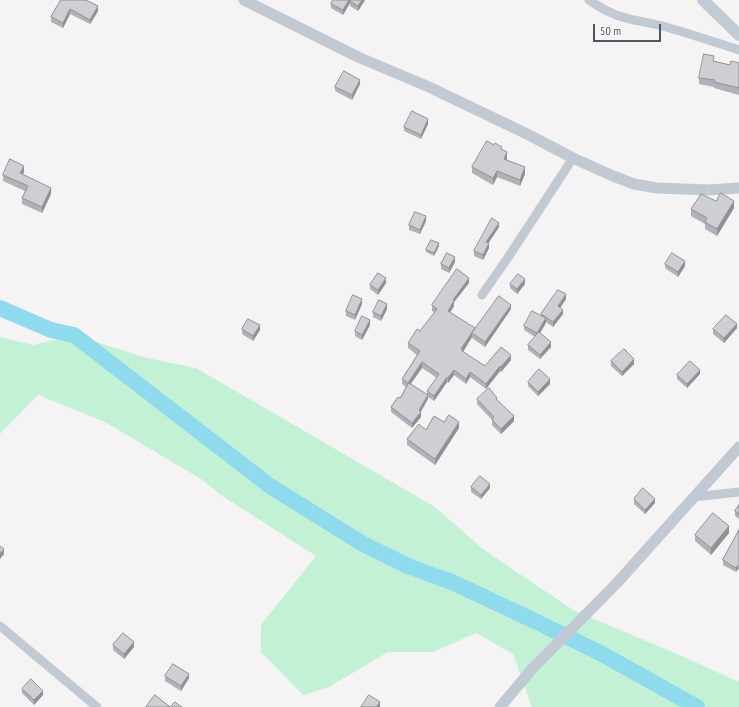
<!DOCTYPE html>
<style>
body{margin:0}
#map{position:relative;width:739px;height:707px;overflow:hidden;background:#f5f3f3;font-family:"PT Sans Narrow",sans-serif}
canvas{display:block}
.scale{position:absolute;left:593px;top:24px;width:68px;height:18px;box-sizing:border-box;border:2px solid #4a5661;border-top:0;padding-left:5px;font-size:12px;line-height:14px;white-space:nowrap;color:#4a5661;-webkit-text-stroke:3px #fff;paint-order:stroke}
</style>
<div id="map">
<canvas width="739" height="707"></canvas>
<div class="scale">50 m</div>
</div>
<script>
const context = document.querySelector('canvas').getContext('2d');
context.lineJoin = 'round';
function fillPath(path, color) { context.fillStyle = color; context.fill(path, 'evenodd'); }
function strokePath(path, color, width, dash) { context.strokeStyle = color; context.lineWidth = width; context.lineCap = dash ? 'butt' : 'round'; context.setLineDash(dash || []); context.stroke(path); }
const green = new Path2D(`
 M74,335L147,358L196,368L435,507L484,550L573,610L677,654L739,682V707H532L513,654L476,633L433,652H388L329,687L303,695L261,652V625L316,556L221,495L201,479L105,422L38,395L0,434V337L33,345Z`);
const river = new Path2D(`
 M0,308L51,330L74,335L270,486L363,544L410,567L452,582L539,623L602,654L697,707`);
const minor = new Path2D(`
 M589,0C616,20 635,19 666,27C690,34 715,42 739,50
 M482,295L509,256L573,158
 M693,497L739,492
 M0,626L97,707`);
const tertiary = new Path2D(`
 M244,0L358,57L429,87L527,134L573,158L613,176L634,184L657,188L708,190L739,188
 M500,707L533,668L616,584L739,447`);
const secondary = new Path2D(`
 M703,0L739,35`);
const wall = new Path2D(`
 M61,0L98,11L90,24L70,14L63,28L51,22V17Z
 M350,0V3L343,15L331,8V4Z
 M365,0L358,11L350,6V1Z
 M714,61L730,65L739,63V95L714,88V87L699,84V78Z
 M360,84L352,100L335,91V87Z
 M428,124L421,139L404,131V127Z
 M502,149L507,159V160L525,174L520,186L497,177L493,185L472,173V167Z
 M24,172L23,174L51,194L42,213L22,204V198L25,191L3,181V175Z
 M716,201L734,208L717,236L705,229V224L691,216V209Z
 M426,221L420,234L409,230V225Z
 M499,227L488,243L489,248L483,260L474,256V251Z
 M439,246L434,256L426,252V250Z
 M455,262L449,273L441,269V264Z
 M665,264L685,266L678,277L665,268Z
 M386,283L378,295L370,289V285Z
 M469,283L454,302V306L450,312L475,330L511,309L485,347L472,338V337L463,352L485,366L511,360L501,372L500,371L486,389L470,377L466,384L454,375L448,383L447,382L434,401L428,397V399L421,412V417L412,428L391,412V407L400,398L406,387L402,384V379L417,355L408,348V343L420,331L435,313L432,311V305ZM422,368L437,378L427,391V394L410,384Z
 M510,284H525L517,294L510,288Z
 M566,299L560,308L563,314L553,327L546,322L540,333L551,347L540,359L528,350V345L535,337L524,330V326L541,316V314Z
 M362,304L355,320L346,316V311Z
 M387,309L381,321L373,317V312Z
 M370,325L362,340L355,336V331Z
 M737,328L724,343L713,334V329Z
 M242,329L260,330L253,341L242,334Z
 M611,361L634,364L622,376L611,366Z
 M700,374L687,388L677,379V375Z
 M528,382L550,384L538,396L528,386Z
 M477,399L497,401L514,421L501,434L492,425V420L477,404Z
 M444,422L459,428L435,465L407,445V439L426,430Z
 M471,487L490,488L481,499L471,492Z
 M634,499L655,503L645,514L634,504Z
 M739,505V519L735,516V511Z
 M739,530V570L738,569L736,572L723,565V560Z
 M729,533L711,555L695,541V535Z
 M113,645L134,647L124,659L113,650Z
 M165,676L189,678L181,691L165,681Z
 M22,689L43,695L34,705L22,693Z`);
const shadedWall = new Path2D(`
 M349,0H350V3L343,15V10Z
 M362,0H365L358,11V6Z
 M98,6V11L90,24V20Z
 M70,9V14L63,28V23Z
 M360,80V84L352,100V95Z
 M428,119V124L421,139V135Z
 M507,152V159L504,165V159Z
 M24,166V172L20,179V173Z
 M525,167V174L520,186V180Z
 M497,171V177L493,185V178Z
 M51,188V194L42,213V207Z
 M734,201V208L717,236V229Z
 M426,216V221L420,234V230Z
 M499,223V227L486,247V242Z
 M439,243V246L434,256V253Z
 M489,243V248L483,260V255Z
 M455,257V262L449,273V268Z
 M685,261V266L678,277V272Z
 M386,278V283L378,295V290Z
 M469,278V283L454,302V306L448,316V311L453,300Z
 M525,279V284L517,294V289Z
 M566,294V299L558,311V306Z
 M362,299V304L355,320V315Z
 M387,304V309L381,321V316Z
 M511,305V309L485,347V342Z
 M563,310V314L553,327V322Z
 M546,318V323L537,338V333Z
 M370,320V325L362,340V335Z
 M737,324V328L724,343V338Z
 M260,325V330L253,341V336Z
 M475,328V333H472V337L463,352V355L461,349Z
 M551,342V347L540,359V355Z
 M511,355V360L501,372V367Z
 M634,359V364L622,376V372Z
 M422,362V368L408,388V383Z
 M500,366V371L486,389V384Z
 M454,370V375L448,383V378Z
 M700,370V374L687,388V384Z
 M470,372V377L466,384V379Z
 M447,377V382L434,401V396Z
 M550,379V384L538,396V392Z
 M428,395V399L419,414L421,412V417L412,428V423Z
 M514,416V421L501,434V429Z
 M459,422V428L435,465V459Z
 M490,484V488L481,499V495Z
 M655,499V503L645,514V510Z
 M729,526V533L711,555V548Z
 M4,549V554L0,559V554Z
 M738,565V569L736,572V568Z
 M134,642V647L124,659V654Z
 M189,674V678L181,691V686Z
 M43,691V695L34,705V700Z
 M380,702V707H376Z`);
const building = new Path2D(`
 M61,0H86L98,6L90,20L70,9L63,23L51,17Z
 M333,0H349L343,10L331,4Z
 M351,0H362L358,6L350,1Z
 M704,54L714,56L713,61L730,65L731,61L739,63V88L714,82L715,80L699,78Z
 M344,71L360,80L352,95L335,87Z
 M412,111L428,119L421,135L404,127Z
 M487,141L494,145L495,143L502,147L501,149L507,152L504,159L525,167L520,180L497,171L493,178L472,167Z
 M10,159L24,166L20,173L51,188L42,207L22,198L28,186L3,175Z
 M721,193L734,201L717,229L705,222L707,218L691,209L701,194L716,201Z
 M415,212L426,216L420,230L409,225Z
 M492,218L499,223L486,242L489,243L483,255L474,251Z
 M431,240L439,243L434,253L426,250Z
 M447,253L455,257L449,268L441,264Z
 M672,253L685,261L678,272L665,264Z
 M457,269L469,278L453,300L454,301L448,311L475,328L461,349L463,350L462,351L485,366L501,347L511,355L501,367L500,366L486,384L470,372L466,379L454,370L448,378L447,377L434,396L427,391L439,374L422,362L408,383L402,379L420,351L408,343L417,329L420,331L437,309L432,305Z
 M378,273L386,278L378,290L370,285Z
 M518,274L525,279L517,289L510,284Z
 M558,290L566,294L558,306L563,310L553,322L541,314Z
 M353,295L362,299L355,315L346,311Z
 M499,296L511,305L485,342L472,333Z
 M379,300L387,304L381,316L373,312Z
 M532,311L546,318L537,333L524,326Z
 M726,315L737,324L724,338L713,329Z
 M362,316L370,320L362,335L355,331Z
 M248,319L260,325L253,336L242,329Z
 M539,332L551,342L540,355L528,345Z
 M624,349L634,359L622,372L611,361Z
 M690,361L700,370L687,384L677,375Z
 M539,369L550,379L538,392L528,382Z
 M409,383L428,395L419,410L421,412L412,423L391,407L398,397L400,398Z
 M489,388L497,398L496,399L514,416L501,429L492,420L494,417L477,399Z
 M449,415L459,422L435,459L407,439L419,424L426,430L434,416L444,422Z
 M480,476L490,484L481,495L471,487Z
 M643,488L655,499L645,510L634,499Z
 M739,505V514L735,511Z
 M713,513L729,526L711,548L695,535Z
 M739,530V565H738L736,568L723,560Z
 M0,546L4,549L0,554Z
 M123,633L134,642L124,654L113,645Z
 M173,664L189,674L181,686L165,676Z
 M31,679L43,691L34,700L22,689Z
 M155,695L170,707H146Z
 M369,695L380,702L376,707H361Z
 M175,702L182,707H171Z`);
fillPath(green, '#c3f1d5');
strokePath(river, '#90daee', 16);
strokePath(minor, '#c1cad2', 9);
strokePath(tertiary, '#c1cad2', 11);
strokePath(secondary, '#c1cbd6', 12);
fillPath(wall, '#b0b2b7');
fillPath(shadedWall, '#909195');
fillPath(building, '#cdcfd5');
strokePath(building, '#909195', 1);
</script>
